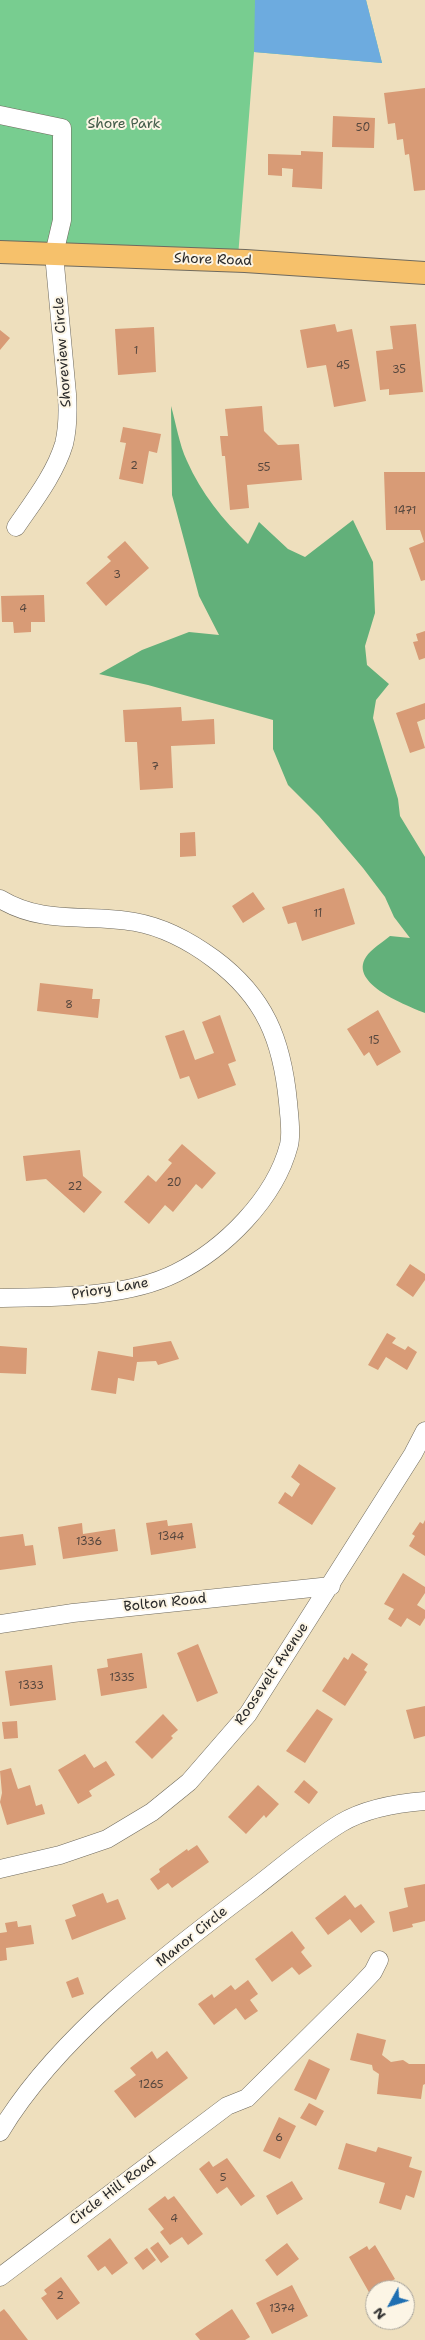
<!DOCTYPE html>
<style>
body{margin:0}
#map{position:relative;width:425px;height:2340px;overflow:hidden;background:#eedfbd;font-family:"Shantell Sans",sans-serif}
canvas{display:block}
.north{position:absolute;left:365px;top:2280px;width:50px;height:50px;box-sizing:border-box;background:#fcf5e5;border:1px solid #a8a49b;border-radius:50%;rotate:231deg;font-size:14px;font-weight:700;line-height:20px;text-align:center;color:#2b2b2b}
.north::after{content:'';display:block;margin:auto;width:18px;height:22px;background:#1f6fb2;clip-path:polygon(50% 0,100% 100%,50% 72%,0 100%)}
</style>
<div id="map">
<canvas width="425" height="2340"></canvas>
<div class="north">N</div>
</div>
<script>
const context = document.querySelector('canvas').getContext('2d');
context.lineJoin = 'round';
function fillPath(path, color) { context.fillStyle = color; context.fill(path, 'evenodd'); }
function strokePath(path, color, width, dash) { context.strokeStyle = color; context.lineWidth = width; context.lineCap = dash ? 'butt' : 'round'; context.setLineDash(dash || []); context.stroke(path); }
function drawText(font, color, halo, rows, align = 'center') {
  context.font = font + ' "Shantell Sans",sans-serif'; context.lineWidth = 4; context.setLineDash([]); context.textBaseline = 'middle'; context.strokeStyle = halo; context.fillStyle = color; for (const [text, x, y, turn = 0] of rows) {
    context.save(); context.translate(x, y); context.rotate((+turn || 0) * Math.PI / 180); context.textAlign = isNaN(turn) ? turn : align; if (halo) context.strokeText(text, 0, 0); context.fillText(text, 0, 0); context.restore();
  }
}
const green = new Path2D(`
 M0,0H366L382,63L254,52L238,257L0,248Z`);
const forest = new Path2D(`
 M171,406C176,423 179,444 187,461C201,493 223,520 248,544L259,522L288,549L305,557L353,520L373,562L375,613L365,646L367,665L389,684L376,700L373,718L398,799L400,816L425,857V1013C408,1006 348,984 366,957C371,949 383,942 390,936L410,938L394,917L385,897L363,868L319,816L288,785L273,749V720L148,685L99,674L142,650L189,632L219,635L199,596L172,495Z`);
const water = new Path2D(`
 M255,0H366L382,63L254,52Z`);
const building = new Path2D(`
 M425,88V190L414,191L409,154L405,155L403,139L397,140L395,123L388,124L384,93Z
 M333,116L375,118L374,148L332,147Z
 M301,151L323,152L322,189L292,187L293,169L282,168V176L268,175V154L301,155Z
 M335,324L337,332L352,329L366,401L334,407L326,365L307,368L300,330Z
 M416,324L423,392L389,395V389L380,390L376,351L393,349L390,326Z
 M154,327L156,372L118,375L115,329Z
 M0,330L10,338L0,350Z
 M262,406L264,431L278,445L299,444L302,480L247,485L249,508L230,510L225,456H222L220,436H228L225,409Z
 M123,427L161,434L157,453L149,451L143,484L119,479L126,443L120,442Z
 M384,472H425V580L421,581L409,548L424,542L420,530H386Z
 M125,541L149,568L106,606L86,583L111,561L107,557Z
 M44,595L45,622H31V632L14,633L13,622H2L1,596Z
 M425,631V658L419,660L413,642L418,641L416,634Z
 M425,703V719L417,722L425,748L410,753L396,713Z
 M181,707L182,721L214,719L215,744L171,746L173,788L140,790L137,742H125L123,710Z
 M195,832L196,856L180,857V833Z
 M344,888L355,924L302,941L296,922L288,924L282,907Z
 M253,892L265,909L243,923L232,906Z
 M40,983L93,989L92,999H100L98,1018L37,1011Z
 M378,1010L401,1052L377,1066L369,1052L364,1056L347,1029Z
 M220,1015L236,1061L228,1064L236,1085L198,1099L189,1076L180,1079L165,1036L184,1030L195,1060L214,1053L202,1022Z
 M182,1144L216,1173L202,1189L196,1184L173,1212L165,1205L149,1224L124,1202L148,1175L156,1182L172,1163L168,1160Z
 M80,1150L83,1176L102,1192L84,1213L46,1179L26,1181L23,1156Z
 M410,1264L425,1274V1280L413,1297L396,1285Z
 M387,1333L396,1338L392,1343L405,1350L408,1346L417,1352L407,1370L386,1357L378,1370L368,1365Z
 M171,1341L179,1359L158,1365L156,1361L137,1362L134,1381L118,1378L116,1394L91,1390L98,1351L133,1357V1347Z
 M0,1346L27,1348L26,1374L0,1373Z
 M299,1464L336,1488L312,1525L278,1503L285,1492L292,1497L300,1484L291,1477Z
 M167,1520L168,1526L192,1523L196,1548L151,1555L146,1523Z
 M425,1520V1556L409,1546L415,1536L412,1534L420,1522L423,1524Z
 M82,1523L83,1534L115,1529L118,1551L63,1559L58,1527Z
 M23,1534L25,1546L33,1545L36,1565L0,1570V1537Z
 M403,1573L425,1587V1593L417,1605L425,1610V1618L420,1626L407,1618L401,1627L388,1619L394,1609L384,1604Z
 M198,1644L218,1693L197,1702L177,1653Z
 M142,1653L147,1688L101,1696L97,1669L108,1667L107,1659Z
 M352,1653L368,1664L364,1670L367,1672L345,1706L322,1691L344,1657L348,1660Z
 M52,1665L56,1700L10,1706L5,1671Z
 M425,1706V1736L414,1739L406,1710Z
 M317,1709L333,1719L305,1763L286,1751Z
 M163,1714L178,1730L171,1736L173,1738L152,1759L135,1742Z
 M17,1721L18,1738L4,1739L2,1722Z
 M85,1754L94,1768L106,1761L115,1775L89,1791L92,1796L78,1804L58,1770Z
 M11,1768L18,1789L30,1785L36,1806L42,1804L45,1814L7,1825L0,1802L2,1793L0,1771Z
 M304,1780L318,1792L309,1804L294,1792Z
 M258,1785L279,1804L266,1818L264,1815L246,1834L228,1817Z
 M197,1845L209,1862L172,1888L168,1883L158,1890L150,1879L160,1872L159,1869L187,1849L188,1851Z
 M425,1884V1921L412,1924L413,1927L393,1932L389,1912L408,1907L404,1888Z
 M103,1893L107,1903L118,1899L126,1919L72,1940L65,1920L76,1916L72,1905Z
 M345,1895L355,1908L361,1904L375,1922L361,1933L350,1919L328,1935L315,1918Z
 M17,1921L18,1927L31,1925L34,1944L6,1948L7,1960L0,1961V1933L7,1932L5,1923Z
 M292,1931L305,1948L301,1952L312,1966L299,1975L292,1967L272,1982L255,1959Z
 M78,1977L84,1994L72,1998L66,1982Z
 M248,1980L258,1994L250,2000L258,2011L245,2020L236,2008L214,2025L198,2004L212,1994L214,1998L231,1985L235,1990Z
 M357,2033L386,2040L382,2055L391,2062L403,2060L409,2064H425V2084L423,2085L421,2099L377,2094L379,2074L373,2070L372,2065L350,2060Z
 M152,2051L157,2059L167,2051L188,2078L135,2118L114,2091L136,2075L130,2068Z
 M309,2059L330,2069L316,2100L294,2090Z
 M309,2103L324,2111L316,2126L300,2118Z
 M279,2117L296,2126L280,2159L263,2151Z
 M346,2143L376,2152L378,2147L412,2157L409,2167L422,2171L414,2198L406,2195L401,2210L379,2203L385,2183L338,2169Z
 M227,2158L255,2196L241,2206L227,2187L217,2194L199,2169L209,2161L213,2167Z
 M292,2181L303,2199L277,2215L266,2196Z
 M165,2196L168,2200L174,2196L203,2234L188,2245L182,2237L170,2245L160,2232L164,2229L148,2209Z
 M110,2238L128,2263L112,2275L105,2266L98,2271L87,2256Z
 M158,2242L169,2257L161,2263L150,2248Z
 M287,2243L299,2259L277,2276L265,2260Z
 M375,2245L395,2279L370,2294L349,2257L367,2246L369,2250Z
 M147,2248L156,2260L143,2270L134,2258Z
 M61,2277L80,2303L57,2320L41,2298L47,2294L44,2290Z
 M292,2285L308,2316L272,2334L256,2303Z
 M4,2309L9,2315L28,2340H0V2312Z
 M232,2309L250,2337L245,2340H200L195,2334Z`);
const minor = new Path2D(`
 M0,115L62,128V220L54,254L67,394C68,410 68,428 64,444C55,474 33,502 16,527
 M0,899C45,926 88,913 135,922C163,927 191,942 214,959C265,997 282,1040 288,1102C289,1115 292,1133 289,1145C275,1199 224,1249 176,1273C126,1298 55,1297 0,1298
 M0,1624L73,1613L331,1586
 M0,1869L60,1855L107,1839L152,1812L189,1782L248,1714L413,1454L425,1431
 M0,2132C57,2037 165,1955 253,1889C282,1867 310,1842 341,1823C365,1809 398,1803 425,1801
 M0,2277L227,2106L247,2098L358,1988L373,1972L379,1960`);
const major = new Path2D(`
 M0,252L245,261L425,273`);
const numberNames = [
 ["50",363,128],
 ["1",136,351],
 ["45",343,366],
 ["35",399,370],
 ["2",134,466],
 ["55",264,468],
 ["1471",405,511],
 ["3",117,575],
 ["4",23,609],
 ["7",155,767],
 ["11",318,914],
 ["8",69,1005],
 ["15",374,1041],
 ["20",174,1183],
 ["22",75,1187],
 ["1344",171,1537],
 ["1336",89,1542],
 ["1335",122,1678],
 ["1333",31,1686],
 ["1265",151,2085],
 ["6",279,2138],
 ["5",223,2178],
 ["4",174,2219],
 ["2",60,2296],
 ["1374",282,2309]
];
const parkNames = [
 ["Shore Park",124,124]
];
const streetNames = [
 ["Shore Road",213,260,2],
 ["Shoreview Circle",63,352,-94],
 ["Priory Lane",110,1289,-9],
 ["Bolton Road",165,1603,-6],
 ["Roosevelt Avenue",272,1674,-56],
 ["Manor Circle",192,1937,-39],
 ["Circle Hill Road",113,2191,-37]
];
fillPath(green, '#78cd90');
fillPath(forest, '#62b07a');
fillPath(water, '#6dabdf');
fillPath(building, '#d89b76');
strokePath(minor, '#6f6a5e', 19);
strokePath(major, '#6f6a5e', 24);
strokePath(minor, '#fff', 18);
strokePath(major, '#f6c16b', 22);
drawText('11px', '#56473e', null, numberNames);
drawText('14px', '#425c49', '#fcf5e5', parkNames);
drawText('14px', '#2b2b2b', '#fcf5e5', streetNames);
</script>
